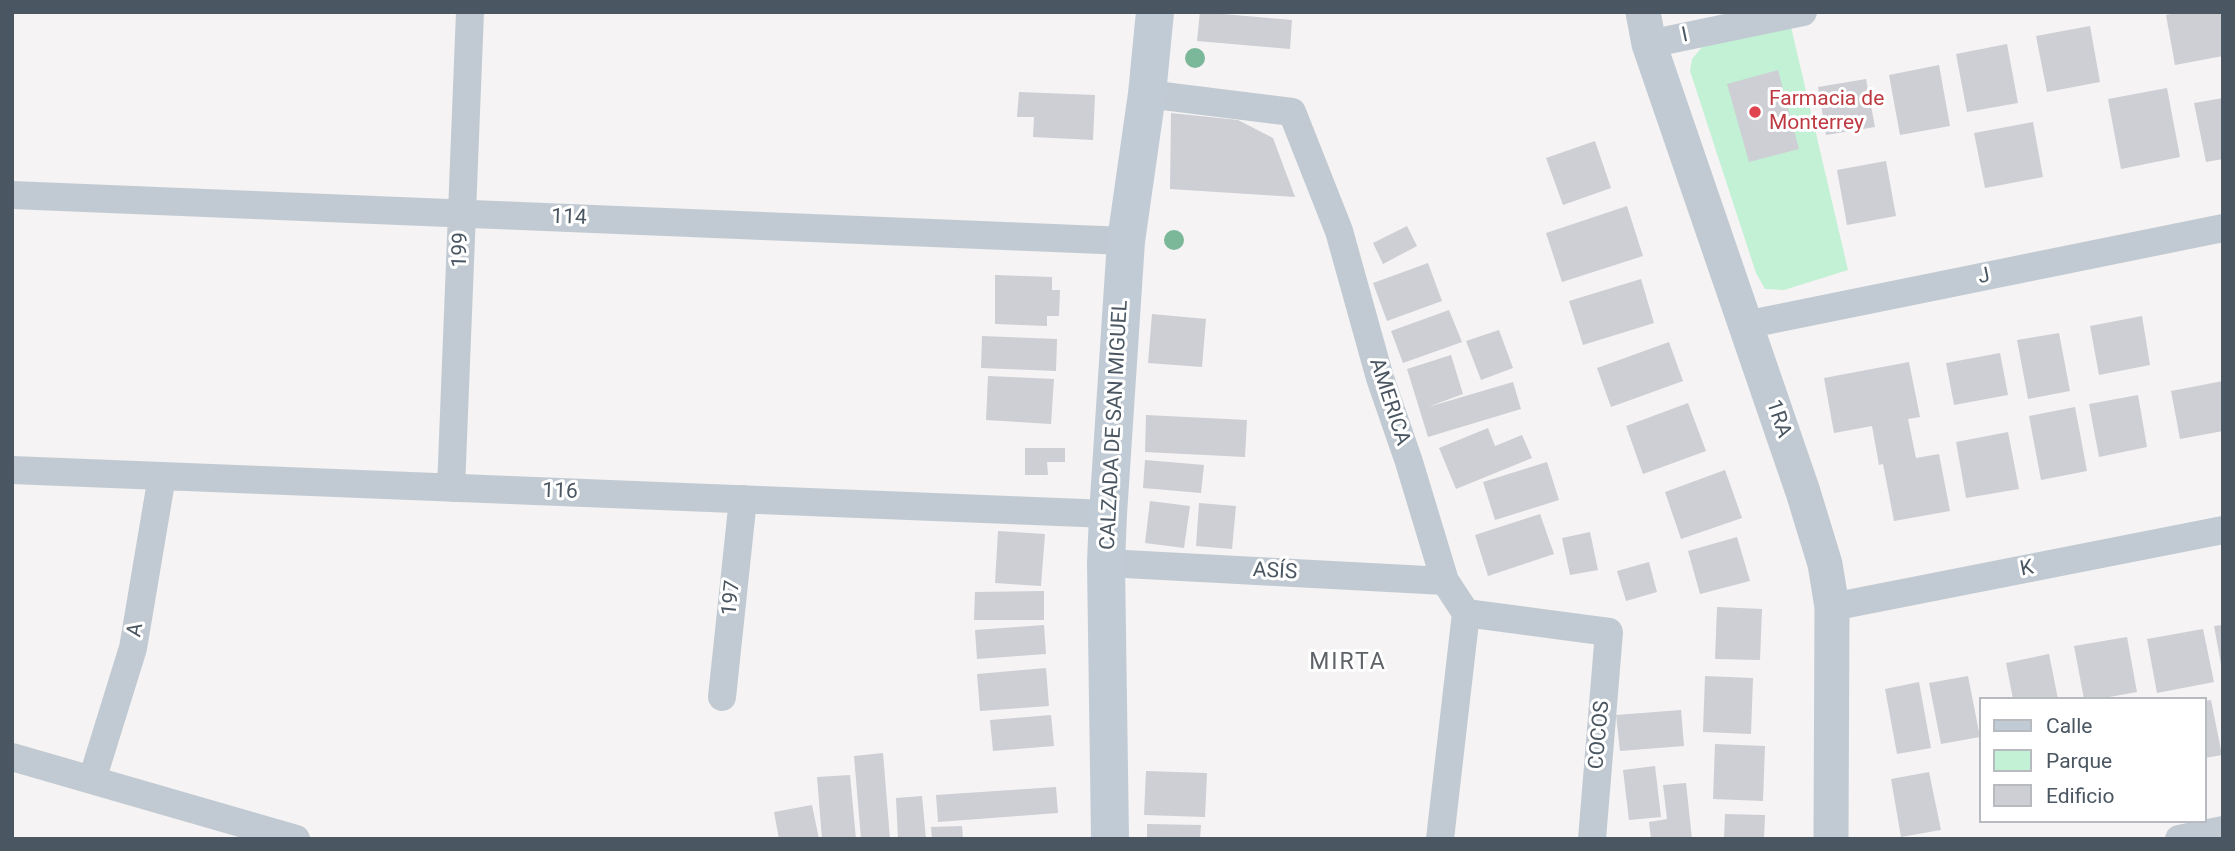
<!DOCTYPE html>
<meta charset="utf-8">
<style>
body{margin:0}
#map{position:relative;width:2235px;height:851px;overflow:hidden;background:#f5f3f3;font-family:Roboto,sans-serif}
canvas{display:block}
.frame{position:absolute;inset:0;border:14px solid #4a5661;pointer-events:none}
.legend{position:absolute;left:1979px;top:697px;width:228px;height:126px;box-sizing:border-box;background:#fff;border:2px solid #b7bbc0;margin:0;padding:9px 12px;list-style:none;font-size:21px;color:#4a5661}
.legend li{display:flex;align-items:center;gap:14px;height:35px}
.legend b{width:35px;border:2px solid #b7bbc0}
</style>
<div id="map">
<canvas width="2235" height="851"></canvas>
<div class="frame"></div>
<ul class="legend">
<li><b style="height:9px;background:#c1cbd6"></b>Calle</li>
<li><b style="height:19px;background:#c3f1d5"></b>Parque</li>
<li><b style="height:19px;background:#cdcfd5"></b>Edificio</li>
</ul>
</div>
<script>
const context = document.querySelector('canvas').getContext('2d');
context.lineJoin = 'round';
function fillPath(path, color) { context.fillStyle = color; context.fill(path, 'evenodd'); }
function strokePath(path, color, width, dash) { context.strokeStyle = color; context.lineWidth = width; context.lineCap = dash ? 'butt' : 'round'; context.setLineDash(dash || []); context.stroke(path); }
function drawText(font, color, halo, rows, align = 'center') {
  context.font = font + ' Roboto,sans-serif'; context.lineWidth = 6; context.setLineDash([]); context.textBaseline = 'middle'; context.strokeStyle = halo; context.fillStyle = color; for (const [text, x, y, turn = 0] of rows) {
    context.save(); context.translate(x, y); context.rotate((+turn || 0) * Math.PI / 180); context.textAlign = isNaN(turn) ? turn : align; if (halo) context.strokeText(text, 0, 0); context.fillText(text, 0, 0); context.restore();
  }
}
const green = new Path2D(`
 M1791,27L1848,270L1784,290L1765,289L1756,273L1690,71L1692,59L1703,46Z`);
const building = new Path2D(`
 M1200,12L1292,20L1290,49L1197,41Z
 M2181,12H2223V56L2175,65L2166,15Z
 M2090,26L2100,82L2047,92L2036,36Z
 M2007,44L2018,103L1967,112L1956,54Z
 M1939,65L1950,126L1900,135L1889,75Z
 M1778,70L1799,149L1749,162L1727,84Z
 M1866,79L1875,127L1826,135L1818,87Z
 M2167,88L2180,157L2121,169L2108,99Z
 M1019,92L1095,95L1093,140L1033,137L1034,117H1017Z
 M2223,98V159L2206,162L2194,103Z
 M1171,113L1238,120L1273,138L1295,197L1170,189Z
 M2033,122L2043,177L1985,188L1974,133Z
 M1595,141L1611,188L1563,205L1546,158Z
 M1886,161L1896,216L1847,225L1837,170Z
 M1627,206L1643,256L1562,282L1546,233Z
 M1407,226L1417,246L1383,264L1373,243Z
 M1428,263L1442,301L1387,321L1373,283Z
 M995,275L1052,277V290H1060L1059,316H1047V326L995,324Z
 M1641,279L1654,323L1583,345L1569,301Z
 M1449,310L1462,342L1403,363L1391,331Z
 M1152,314L1206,319L1202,367L1148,363Z
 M2142,316L2150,365L2099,375L2090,326Z
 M1499,330L1513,368L1481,380L1466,341Z
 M2059,333L2070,391L2028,399L2017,340Z
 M982,336L1057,339L1056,371L981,368Z
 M1669,342L1683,381L1611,407L1597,368Z
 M2000,353L2008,395L1954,405L1946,363Z
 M1451,355L1463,394L1428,407L1513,382L1521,409L1428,437L1407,369Z
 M1909,362L1920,417L1908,419L1916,458L1939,454L1950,511L1894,521L1883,464L1879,465L1872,426L1834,433L1824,378Z
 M988,376L1054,379L1051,424L986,420Z
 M2223,381V431L2180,439L2171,391Z
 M2138,395L2147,447L2099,457L2089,404Z
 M1688,403L1706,451L1643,474L1626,426Z
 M2075,407L2087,471L2041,480L2029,416Z
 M1146,415L1247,420L1245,457L1145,452Z
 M1488,428L1495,446L1522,435L1532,458L1456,489L1439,448Z
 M2008,432L2019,489L1966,498L1956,442Z
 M1025,448H1065V462H1047L1048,475H1025Z
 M1145,460L1204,465L1201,493L1143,488Z
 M1547,462L1559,500L1495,520L1483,482Z
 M1725,470L1742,518L1681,539L1665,492Z
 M1150,501L1190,506L1184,548L1145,543Z
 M1199,503L1236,506L1232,549L1196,546Z
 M1540,514L1554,554L1488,576L1475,535Z
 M998,531L1045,534L1041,586L995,583Z
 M1590,532L1598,570L1570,575L1562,538Z
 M1737,537L1750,581L1700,594L1688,551Z
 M1649,562L1657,592L1626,601L1617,571Z
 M1044,591V620H974L975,592Z
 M1717,607L1762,609L1760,660L1715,659Z
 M1044,625L1046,654L977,659L975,630Z
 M2223,625V664H2221L2214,626Z
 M2203,629L2214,682L2157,693L2147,639Z
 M2127,637L2137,692L2098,699H2084L2074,646Z
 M2049,654L2058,699H2013L2006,663Z
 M1046,668L1049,706L980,711L977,674Z
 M1705,676L1753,678L1751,734L1703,732Z
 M1968,676L1980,737L1941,744L1929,683Z
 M1919,682L1931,748L1897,754L1885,689Z
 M2211,700L2222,755L2205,758V701Z
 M1681,710L1684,746L1620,751L1616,715Z
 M1051,715L1054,746L993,751L990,720Z
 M1715,744L1765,746L1763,801L1713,799Z
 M883,753L890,839H861L854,756Z
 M1655,766L1661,817L1629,820L1623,770Z
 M1146,771L1207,773L1205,817L1144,815Z
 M1929,772L1941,830L1901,837L1891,779Z
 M850,775L856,839H822L817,777Z
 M1686,783L1692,839H1651L1649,822L1667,819L1663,785Z
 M1056,787L1058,813L938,822L936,795Z
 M922,796L926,839H898L896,798Z
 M812,805L819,839H779L774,812Z
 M1725,814L1765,815L1764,839H1724Z
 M1147,824L1201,825L1200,839H1147Z
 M962,826L963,839H932L931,827Z`);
const minor = new Path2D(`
 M1649,44L1803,12
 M1147,94L1292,112L1339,231L1380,378L1409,462L1445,581L1466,613L1440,839
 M12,195L1126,241
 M1745,325L2223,228
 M12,470L1108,514
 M451,488L470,12
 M1106,563L1445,581
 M1832,607L2223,530
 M1466,613L1609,632L1592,839
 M722,697L743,499
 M12,757L296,839
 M92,780L133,648L162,476
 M2179,839L2223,830`);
const tertiary = new Path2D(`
 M1643,12L1649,44L1803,492L1825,564L1832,607L1831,839`);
const secondary = new Path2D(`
 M1110,839L1106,563L1108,514L1126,241L1147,94L1155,12`);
const trees = [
 [1195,58],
 [1174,240]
];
const markers = [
 [1755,112,7,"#e0444e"]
];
const streetNames = [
 ["I",1685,36,-12],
 ["114",569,218,2],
 ["199",461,250,-88],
 ["J",1984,277,-12],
 ["AMERICA",1389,402,72],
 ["1RA",1778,419,71],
 ["CALZADA DE SAN MIGUEL",1115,425,-87],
 ["116",560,492,2],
 ["K",2027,569,-11],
 ["ASÍS",1275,572,3],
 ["197",732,598,-84],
 ["A",136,630,-80],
 ["COCOS",1600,735,-85]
];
const healthNames = [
 ["Farmacia de",1769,100],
 ["Monterrey",1769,124]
];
const neighbourhoodNames = [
 ["MIRTA",1348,663]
];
fillPath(green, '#c3f1d5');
fillPath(building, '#cdcfd5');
strokePath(minor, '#c1cad2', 28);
strokePath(tertiary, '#c1cad2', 35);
strokePath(secondary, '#c1cbd6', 38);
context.fillStyle = '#7bb799';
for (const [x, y] of trees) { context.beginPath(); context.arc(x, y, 10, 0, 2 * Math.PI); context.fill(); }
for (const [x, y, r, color] of markers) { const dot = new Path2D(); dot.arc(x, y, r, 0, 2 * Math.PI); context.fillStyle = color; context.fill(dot); strokePath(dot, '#fff', 2.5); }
drawText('21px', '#4a5661', '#fff', streetNames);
drawText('21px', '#be3a42', '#fff', healthNames, 'left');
context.letterSpacing = '2px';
drawText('23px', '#5f6368', '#fff', neighbourhoodNames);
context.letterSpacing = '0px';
</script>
